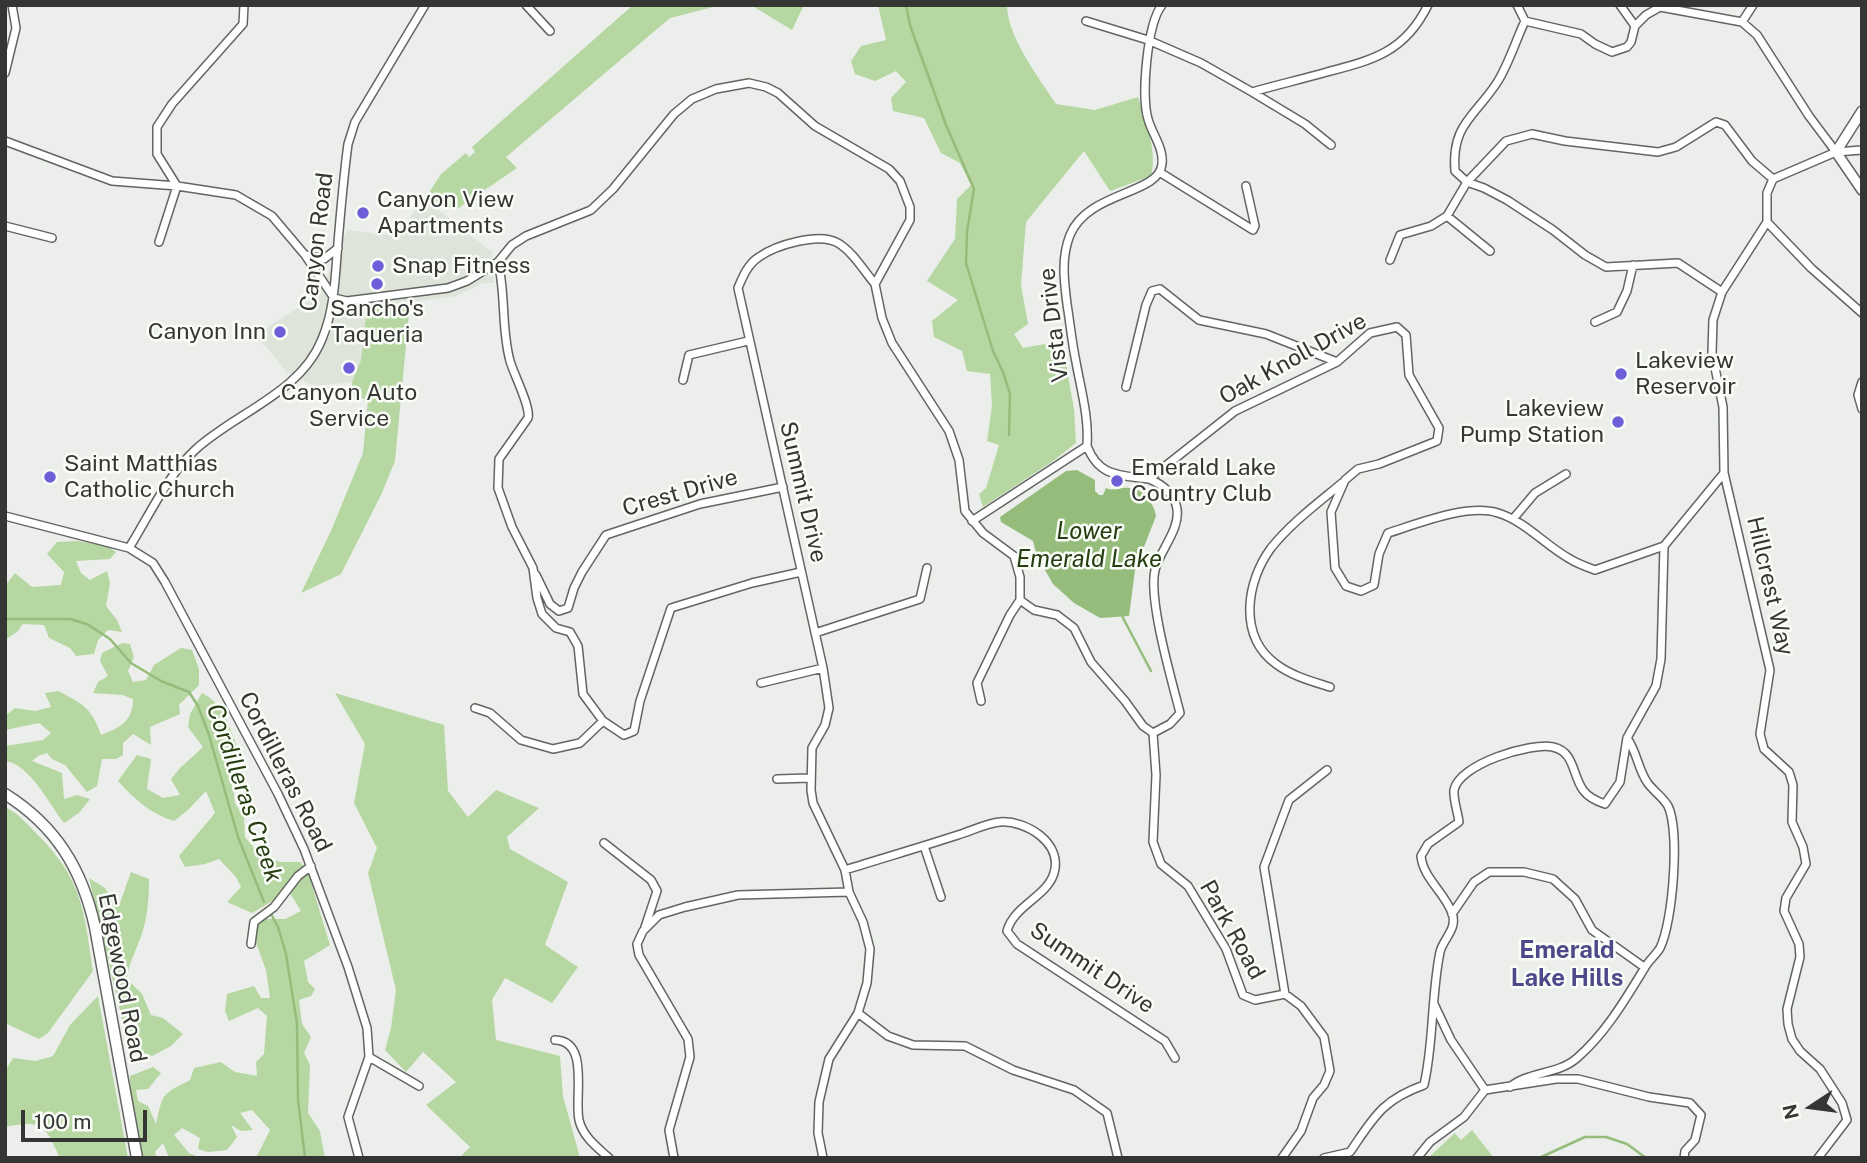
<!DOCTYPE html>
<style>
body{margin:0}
#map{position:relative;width:1867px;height:1163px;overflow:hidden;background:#ebeeea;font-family:"Public Sans",sans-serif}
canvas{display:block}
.frame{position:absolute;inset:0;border:7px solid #353634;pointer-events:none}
.north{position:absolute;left:1776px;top:1072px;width:70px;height:70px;-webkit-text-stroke:5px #f9fcf7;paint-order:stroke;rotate:257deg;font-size:19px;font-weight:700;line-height:28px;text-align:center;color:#353634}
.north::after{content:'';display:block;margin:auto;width:24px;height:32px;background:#353634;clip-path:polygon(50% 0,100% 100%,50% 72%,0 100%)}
.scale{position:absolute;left:21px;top:1110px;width:126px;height:32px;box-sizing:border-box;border:4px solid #353634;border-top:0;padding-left:9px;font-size:21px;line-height:24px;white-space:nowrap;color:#353634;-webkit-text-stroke:5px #f9fcf7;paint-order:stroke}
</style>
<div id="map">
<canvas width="1867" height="1163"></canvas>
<div class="frame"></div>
<div class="north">N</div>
<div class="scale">100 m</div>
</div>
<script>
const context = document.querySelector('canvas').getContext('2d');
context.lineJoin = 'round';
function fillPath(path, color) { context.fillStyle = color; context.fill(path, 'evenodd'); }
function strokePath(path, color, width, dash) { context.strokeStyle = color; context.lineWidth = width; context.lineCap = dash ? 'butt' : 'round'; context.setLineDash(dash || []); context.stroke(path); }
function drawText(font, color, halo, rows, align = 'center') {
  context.font = font + ' "Public Sans",sans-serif'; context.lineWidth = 5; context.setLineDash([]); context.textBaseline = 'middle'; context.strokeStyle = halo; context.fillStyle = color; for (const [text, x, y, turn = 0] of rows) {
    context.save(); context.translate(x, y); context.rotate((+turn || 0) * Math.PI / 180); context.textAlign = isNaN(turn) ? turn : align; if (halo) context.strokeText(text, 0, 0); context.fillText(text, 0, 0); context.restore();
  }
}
const built = new Path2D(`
 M431,204L492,252L494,283H483L456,296L367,308L361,360L352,382L314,386L287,372L256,335L319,294L347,230L389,235L397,239L416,208Z`);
const green = new Path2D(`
 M633,5H721L670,18L506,157L517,168L457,209L439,206L430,191L441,174L466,153L469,157L475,152L472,147Z
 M751,5H804L792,30Z
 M878,5H1007C1007,36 1039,78 1056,104L1095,110L1138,97C1145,121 1158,151 1151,176L1110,191L1084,151L1026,222L1021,285L1028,324L1014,334L1023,348L1062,341L1074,409L1076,443L1053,461L983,507L979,494L986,488L999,445L987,441L992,406L990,374L967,371L962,351L934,337L932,321L958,300L927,281L955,239L957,199L971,185L960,163L941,153L924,118L893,111L891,98L906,82L896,71L875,81L855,74L851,61L861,46L886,40Z
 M410,303L395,461L381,495L341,574L301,593L331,531L363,453L368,400L352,396V382L361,360L367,307Z
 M77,541L107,546L116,552L110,559L76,561L81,573L90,580L107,571L110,583L106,606L117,620L122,632L108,630L98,640L94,654L76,656L70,648L49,638L44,625L23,624L18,631L5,640V586L15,573L32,587L61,585L64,572L47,554L57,542Z
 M122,643L130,644L134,657L128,671L133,682L146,680L154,665L181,648L192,650L199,669V685L179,705L180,714L150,727L151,745L133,734L123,743V755L116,759H102L97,786L87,792L65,765L52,759L47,753L38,756L32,761L62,773L64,799L77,795L90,799L79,813L64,823C49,804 30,764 5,761V746L43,740L51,733L39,723L5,730V716L15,708L35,711L51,707L45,693L58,691C83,704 92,708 101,735C120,728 133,721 133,699L122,695L93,693L98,682L108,676L100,661L102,653Z
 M202,693C226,706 227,723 237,746L225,759L235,769L232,778L235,803L244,817L245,837L259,854L280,862H300L313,877V889L330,945L304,961L308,982L315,989L311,996L299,1000L302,1024L311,1037L304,1053L310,1065L308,1113L320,1131L325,1158H256L270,1130L252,1110L240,1113L253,1130L241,1131L231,1125L237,1137L227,1150L208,1152L198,1149L200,1138L182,1128L174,1135L189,1153L201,1158H169L163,1143L155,1152L157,1158H142C133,1132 129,1104 130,1076L153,1067L161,1073L148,1089L136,1090L138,1101L148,1106L156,1124C163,1093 161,1095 190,1080L194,1068L221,1062L235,1072L257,1076L256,1062L264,1054L267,1016L258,1008L229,1021L225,1011L227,994L254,986L261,998H270L266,970L254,937V923L266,919H285L301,911L287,888L276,899L252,913L227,902L241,887L236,877L219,859L205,864L185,867L179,856L215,813L206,791L188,810L174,821C152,815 133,798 118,781L137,755L151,759L147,789L163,798L180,795L171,779L180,768L203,747L188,727L190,714Z
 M335,693L444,725L448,791L468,817L496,790L539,808L507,837L510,849L568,882L545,945L578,967L552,1003L505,978L492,1000L496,1040L560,1056L563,1096L580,1158H459L470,1147L426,1105L456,1082L423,1052L406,1072L385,1050L391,1028L396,990L368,873L377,848L354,803L365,744Z
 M5,807C18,813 27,824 38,835C83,881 84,910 93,971L48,1033L39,1039L5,1023Z
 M131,872L149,879C149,896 148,913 143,930C138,947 129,961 127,979L142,994L151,1015L163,1018L183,1034L171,1046L152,1056L131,1048L124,1028L89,878L105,888L116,906L120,903Z
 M98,996L128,1158H60C44,1124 43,1120 5,1127V1071L13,1058L36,1061L53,1056L70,1025Z
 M1472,1130L1494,1158H1428L1455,1133L1461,1140Z`);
const water = new Path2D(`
 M1077,470L1095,480V491L1099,495H1103L1106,488C1114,492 1119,487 1129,488C1143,488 1154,503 1156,516L1135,570L1129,616L1100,618L1074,603L1053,584L1037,556L1033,541L1001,522L1000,517L1066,471Z`);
const stream = new Path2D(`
 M906,5L910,25L920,53L946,125L974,189L967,232L966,263L993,351L1003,372L1010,394L1009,435
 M1122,616L1151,671
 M5,619H70L87,624L110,639L131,663L161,681L189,692L198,706L209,735L238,837L264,902
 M271,914L278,927L286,954L297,1024L298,1099L305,1158
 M1539,1158L1585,1137H1606L1627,1144L1646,1158`);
const minor = new Path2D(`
 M526,5L550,31
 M1517,5L1525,21C1516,40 1509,63 1498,81C1476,116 1451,124 1455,171L1467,182L1484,188L1507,200L1553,230L1585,255L1606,267L1678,263L1722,292
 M1620,5L1635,26
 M1086,21L1148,40L1201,63L1252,92C1277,85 1302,79 1327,72C1373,60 1405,52 1428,5
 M1525,21L1581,34L1595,44L1612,52L1627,47L1631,42L1635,26L1646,15L1660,7L1742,22L1757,35L1809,116L1836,152
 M1742,22L1753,5
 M5,73L16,28L12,5
 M1252,92L1305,124L1331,145
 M5,141L112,181L177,186L236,195L272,216L305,255L334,298L347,301L448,288L467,281L498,262L512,245L526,236L591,210L613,189L674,114L692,99L716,89L749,83L766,87L778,93L815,126L889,169L900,181L910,207V220L875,284L882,318L892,343L949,431L959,460L965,511L983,533L1014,556L1020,577V600L1034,610L1057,615L1074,628L1091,662L1125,701L1143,726L1153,733L1170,724L1180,713C1172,681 1148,600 1155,570C1160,550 1180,530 1177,509C1175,494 1162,484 1149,479
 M1161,173L1253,230L1255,226L1246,186
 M1447,216L1490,251
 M1767,222L1811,268L1862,313
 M5,226L52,238
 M159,242L177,186L157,154V127L172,104L243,24L244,5
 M305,255L324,259L338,248
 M1390,260L1400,235L1431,226L1447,216L1467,182L1506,141L1532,134L1565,141L1658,152L1676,147L1716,122L1725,125L1752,161L1773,179
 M498,262C506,294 501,328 510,361C514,375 531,407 528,418L499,459L498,488L512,527L533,568L537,598L542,614L556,628L570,632L578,646L583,694L603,721L624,735L634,731L640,701L671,608L752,583L801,572
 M1595,322L1617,312L1627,291L1633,265
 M683,380L689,355L748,341
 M1862,382L1858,395L1862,409
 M1126,387L1146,305L1152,291L1160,289L1199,320L1266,334L1337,362
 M1087,446C1089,417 1081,390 1076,362C1072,343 1070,323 1067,304C1064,280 1061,258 1070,235C1088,191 1159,195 1162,164C1164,148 1152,134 1148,119C1141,96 1147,24 1162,5
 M1724,473L1770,670L1760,734L1764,749L1789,772L1793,785L1792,822L1803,847L1806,864L1786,898L1784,911L1799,944L1800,957L1787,1009L1788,1024L1792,1039L1800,1051L1820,1069L1842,1103L1847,1120L1818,1158
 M5,516L129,548L153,563L165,582L278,794L304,849L348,967L367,1028L369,1057L348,1117L359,1158
 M1513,519L1535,493L1566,474
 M972,521L1087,446C1099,477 1119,475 1149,479L1235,411L1337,362L1370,333L1397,327L1406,335L1409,375L1439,428L1437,441L1379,464L1358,469L1345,480L1331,512L1335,568L1346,586L1361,591L1374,585L1379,554L1388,533C1417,524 1468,503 1498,513C1525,521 1546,546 1570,559C1578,564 1587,567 1595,570L1664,546
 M129,548C149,516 167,476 195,450C235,413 301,393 322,339C333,313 335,284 337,255C340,218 343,181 348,144L355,122L425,5
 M536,575L550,604L559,611L568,608L574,588L582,572L606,535L700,504L783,487
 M815,633L920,599L927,568
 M761,683L823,668
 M1330,687C1311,681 1292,676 1276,664C1238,636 1246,582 1271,548C1291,523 1318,503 1342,483
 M981,701L977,683L1010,615L1020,600
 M475,708L490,713L521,740L553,749L580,743L603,721
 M1153,733L1156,775L1153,842L1161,864L1188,886L1226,949L1243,995L1255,1000L1285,994L1264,867L1289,800L1327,770
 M777,779L809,778
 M604,843L651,880L657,891L645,927
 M924,846L941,897
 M845,870C883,858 921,847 958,835C971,831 987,823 1000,822C1026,820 1063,843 1054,873C1047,897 1014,905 1007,931L1017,944L1165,1041L1175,1058
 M1452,914L1474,882L1489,872H1524L1553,879L1575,899L1592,930L1644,967
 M251,944L254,922L274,907L298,876L311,866
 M1434,1004L1451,1040L1485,1090L1556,1079H1578L1649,1097L1690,1103L1701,1115L1695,1140L1685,1151L1684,1158
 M858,1013L888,1036L913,1045L965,1046L1013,1070L1074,1090L1107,1113L1118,1158
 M555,1040C590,1041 574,1096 579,1120C583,1137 597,1147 609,1158
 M369,1057L419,1086
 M1510,1087C1529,1071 1558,1075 1577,1058C1605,1034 1625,1000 1644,969C1648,961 1656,955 1660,948C1673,922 1680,831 1668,806C1663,797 1652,790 1647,782C1638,769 1637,752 1627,738
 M674,1158L669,1130L690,1057L688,1039L639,955L637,944L643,931L659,915L685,907L738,895L849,892
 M823,1158L818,1133L819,1102L829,1059L858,1013L867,983L870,949L863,922L849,892L845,870L813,803L811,790L812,748L825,725L829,708L823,668L738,288C743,276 748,264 759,257C776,245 819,232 838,243C853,252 864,271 875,284
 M1282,1158L1301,1131L1313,1098L1324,1085L1330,1071L1324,1037L1301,1006L1285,994
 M1324,1158L1350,1152C1374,1117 1382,1100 1424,1085C1434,1042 1431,996 1440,952C1443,939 1458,929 1452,913C1445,893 1423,878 1421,856L1428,844L1459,822C1458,813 1453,799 1454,790C1459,764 1531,742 1553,747C1575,752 1572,775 1583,790C1588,797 1596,801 1605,804L1620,782L1627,738L1656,686L1661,659L1664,546L1724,473L1723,407L1712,353L1713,320L1722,292L1767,222V193L1773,179L1836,152L1862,150
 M1417,1158L1430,1142L1464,1117L1485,1090`);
const tertiary = new Path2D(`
 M1862,111L1836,152L1862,190`);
const secondary = new Path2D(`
 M5,794C56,826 82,869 95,927L137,1158`);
const markers = [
 [363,213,7,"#6e5ed8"],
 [378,266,7,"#6e5ed8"],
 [377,284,7,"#6e5ed8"],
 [280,332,7,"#6e5ed8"],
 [349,368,7,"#6e5ed8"],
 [1621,374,7,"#6e5ed8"],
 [1618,422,7,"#6e5ed8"],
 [50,477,7,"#6e5ed8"],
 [1117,481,7,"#6e5ed8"]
];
const poiNames = [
 ["Canyon View",377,200],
 ["Apartments",377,226],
 ["Snap Fitness",392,266],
 ["Sancho's",377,309,"center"],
 ["Taqueria",377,335,"center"],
 ["Canyon Inn",266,332,"right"],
 ["Lakeview",1635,361],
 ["Reservoir",1635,387],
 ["Canyon Auto",349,393,"center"],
 ["Service",349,419,"center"],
 ["Lakeview",1604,409,"right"],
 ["Pump Station",1604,435,"right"],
 ["Saint Matthias",64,464],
 ["Catholic Church",64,490],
 ["Emerald Lake",1131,468],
 ["Country Club",1131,494]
];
const streetNames = [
 ["Canyon Road",317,242,-83],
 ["Vista Drive",1054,325,-97],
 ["Oak Knoll Drive",1293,359,-29],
 ["Summit Drive",803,492,77],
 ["Crest Drive",680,493,-16],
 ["Hillcrest Way",1770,586,77],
 ["Cordilleras Road",285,772,63],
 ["Park Road",1232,930,61],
 ["Summit Drive",1092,968,34],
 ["Edgewood Road",122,978,79]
];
const waterNames = [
 ["Lower",1089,532],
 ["Emerald Lake",1089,560],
 ["Cordilleras Creek",244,793,71]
];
const neighbourhoodNames = [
 ["Emerald",1567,951],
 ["Lake Hills",1567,979]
];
fillPath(built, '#dee4da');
fillPath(green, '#b6d7a1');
fillPath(water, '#96bc7c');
strokePath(stream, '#96bc7c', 2.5);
strokePath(minor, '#626561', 10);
strokePath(tertiary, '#626561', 12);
strokePath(secondary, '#626561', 13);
strokePath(minor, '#fff', 7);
strokePath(tertiary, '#fff', 9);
strokePath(secondary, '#fff', 10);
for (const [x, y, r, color] of markers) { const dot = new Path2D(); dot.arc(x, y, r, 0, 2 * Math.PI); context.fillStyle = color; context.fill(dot); strokePath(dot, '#f9fcf7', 2.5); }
drawText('23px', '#353634', '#f9fcf7', poiNames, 'left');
drawText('23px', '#353634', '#f9fcf7', streetNames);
drawText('italic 24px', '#253d10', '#f9fcf7', waterNames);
drawText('bold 24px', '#4e4988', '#f9fcf7', neighbourhoodNames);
</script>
